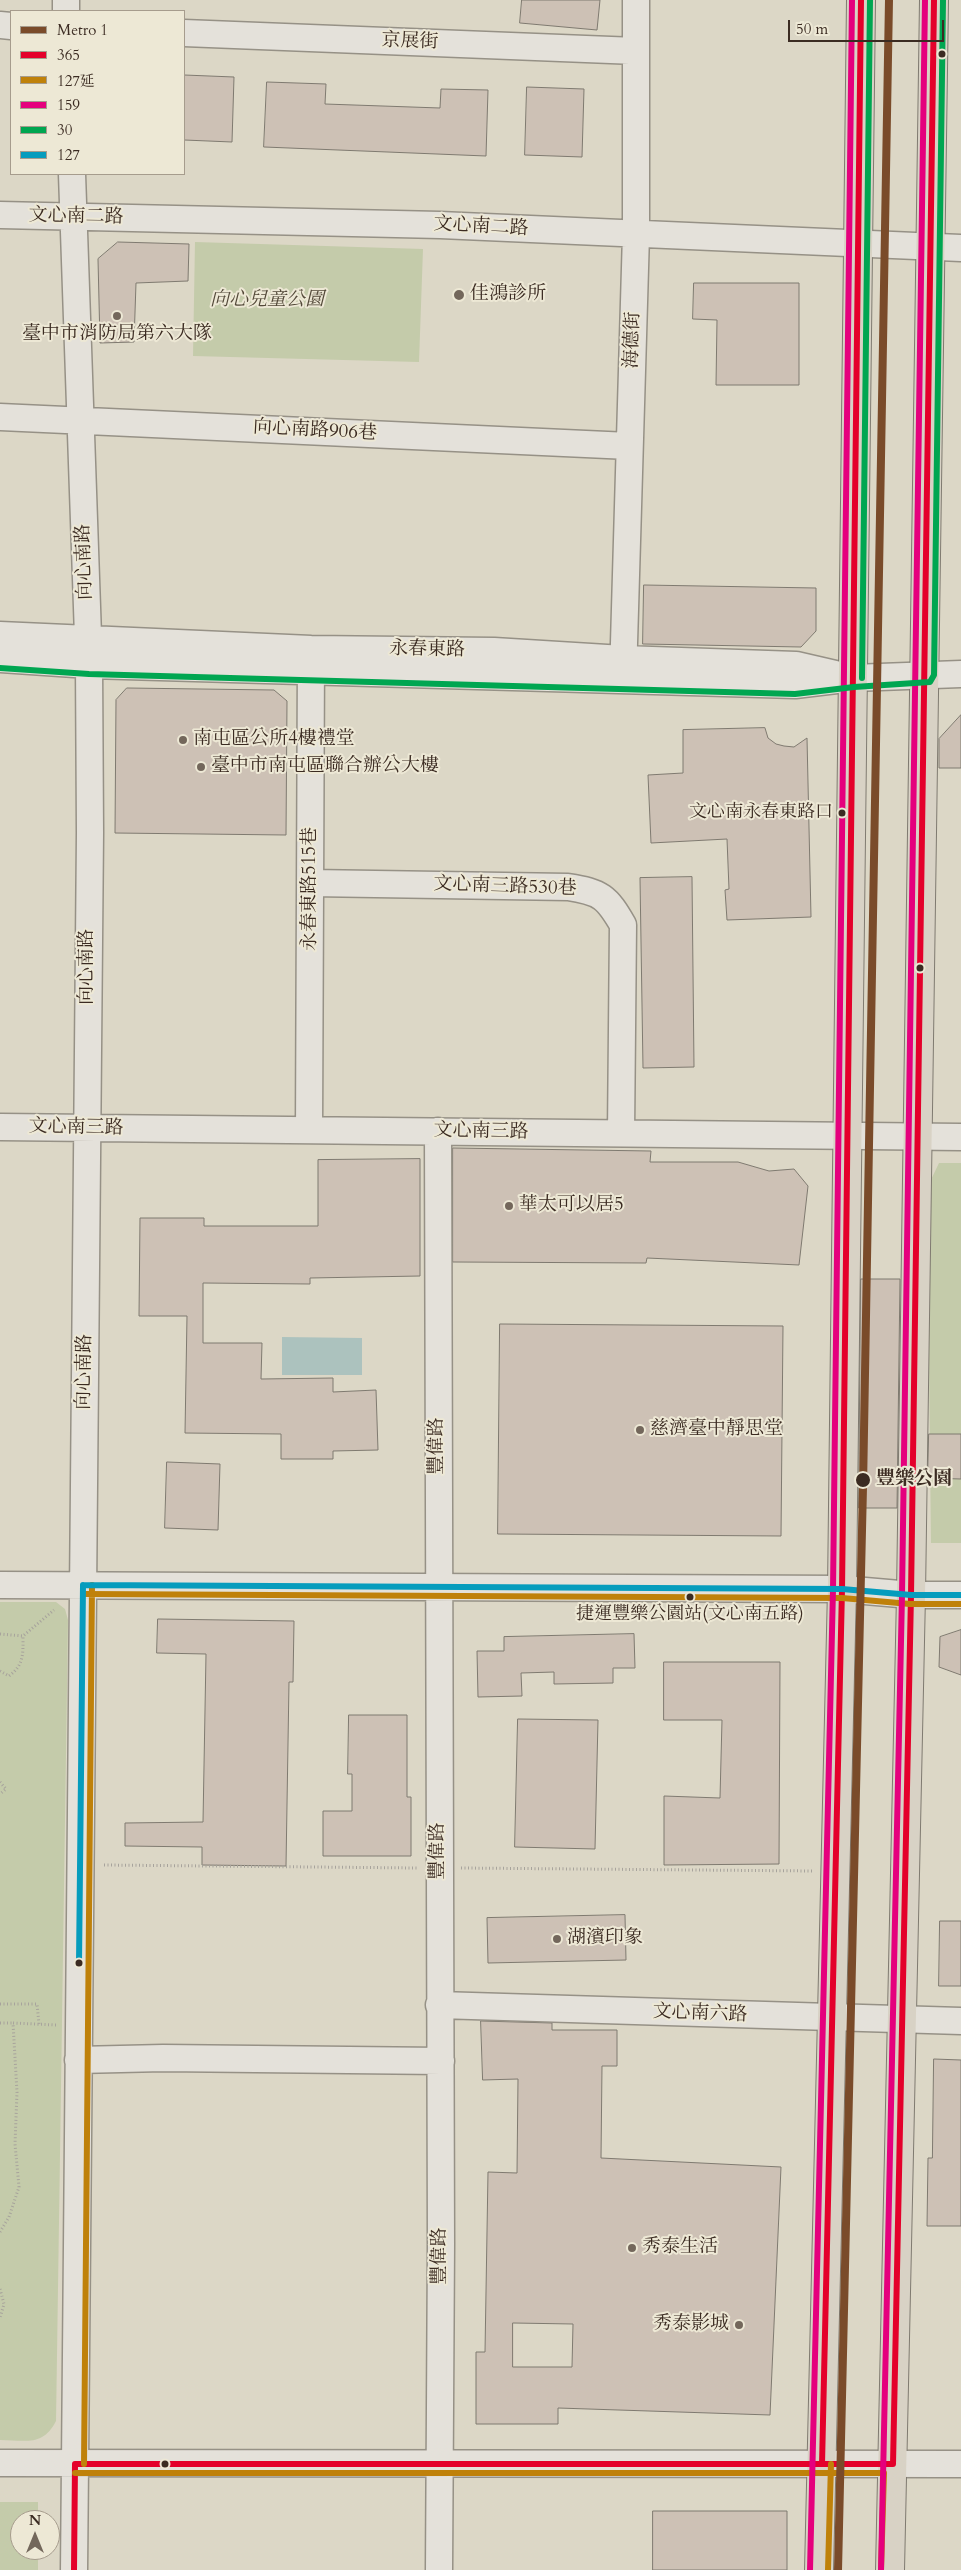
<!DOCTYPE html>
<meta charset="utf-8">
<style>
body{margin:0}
#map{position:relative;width:961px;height:2570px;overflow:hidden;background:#dcd7c6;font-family:Cardo,"Noto Serif TC",serif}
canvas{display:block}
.legend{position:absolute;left:10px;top:10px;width:175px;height:165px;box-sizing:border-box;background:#ede8d5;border:1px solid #a69c8d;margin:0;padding:6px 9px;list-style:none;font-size:15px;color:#3b2b22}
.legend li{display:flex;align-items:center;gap:10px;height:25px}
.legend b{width:25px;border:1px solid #a69c8d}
.north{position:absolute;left:10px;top:2510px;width:50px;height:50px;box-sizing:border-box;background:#ede8d5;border:1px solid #a69c8d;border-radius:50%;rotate:0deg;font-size:14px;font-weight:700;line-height:20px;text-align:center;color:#3b2b22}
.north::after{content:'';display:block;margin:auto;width:18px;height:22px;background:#73675b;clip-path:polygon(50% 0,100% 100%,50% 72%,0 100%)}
.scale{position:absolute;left:788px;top:20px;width:156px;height:22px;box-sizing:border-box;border:2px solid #3b2b22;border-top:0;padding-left:6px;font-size:15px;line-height:18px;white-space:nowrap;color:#3b2b22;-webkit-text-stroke:4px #ede8d5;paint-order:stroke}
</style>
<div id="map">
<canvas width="961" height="2570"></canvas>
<ul class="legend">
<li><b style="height:6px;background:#7a4b2a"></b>Metro 1</li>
<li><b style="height:6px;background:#e4002b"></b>365</li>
<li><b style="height:6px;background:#bf810a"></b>127延</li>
<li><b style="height:6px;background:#e5007d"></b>159</li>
<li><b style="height:6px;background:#00a651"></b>30</li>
<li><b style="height:6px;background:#069cbd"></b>127</li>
</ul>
<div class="north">N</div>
<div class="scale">50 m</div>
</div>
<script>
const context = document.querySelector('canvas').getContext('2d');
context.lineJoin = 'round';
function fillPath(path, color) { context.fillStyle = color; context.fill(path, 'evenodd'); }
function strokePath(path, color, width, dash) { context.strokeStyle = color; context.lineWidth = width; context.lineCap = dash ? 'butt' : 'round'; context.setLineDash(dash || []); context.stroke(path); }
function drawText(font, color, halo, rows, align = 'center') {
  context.font = font + ' Cardo,"Noto Serif TC",serif'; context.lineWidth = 4; context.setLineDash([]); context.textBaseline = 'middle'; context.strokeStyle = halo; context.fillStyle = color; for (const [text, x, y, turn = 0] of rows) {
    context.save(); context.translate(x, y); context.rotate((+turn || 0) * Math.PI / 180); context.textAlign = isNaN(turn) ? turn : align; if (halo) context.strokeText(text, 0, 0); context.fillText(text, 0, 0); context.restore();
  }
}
const green = new Path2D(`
 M195,242L423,249L419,362L193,356Z
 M939,1163H961V1543H931L927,1188Z
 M0,1602H56L65,1609L68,1620L56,2421C43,2447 25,2440 0,2440Z
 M0,2502H38V2520H20V2550H38V2570H0Z`);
const water = new Path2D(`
 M282,1337L362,1338V1375H282Z`);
const building = new Path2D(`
 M522,0H600L597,30L520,23Z
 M184,75L234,77L232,142L184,140Z
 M267,82L326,84L325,104L440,108L441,89L488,90L486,156L264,147Z
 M527,87L584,89L582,157L525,155Z
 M118,242L189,244L188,281L136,283L134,342L100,343L98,259Z
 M694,283H799V385H716L717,320L693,319Z
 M644,585L816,588V631L801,647L643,644Z
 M127,688L274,690L287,701L286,835L115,833L116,700Z
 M961,715V768H939V739Z
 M765,728L768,738L776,744L784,746L794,747L807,738L811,917L727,920L725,890L729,889L727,839L651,843L648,775L683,773V730Z
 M692,877L694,1067L643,1068L640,878Z
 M453,1148L651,1151L650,1162H738L769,1171L794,1169L808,1186L799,1265L647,1258L646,1263L453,1262Z
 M420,1159V1276L310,1278V1284L203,1283V1343H262L261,1379L333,1378V1392L376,1390L378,1450L333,1451V1459H281V1434L185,1433L187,1316H139L140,1218H204V1226H318V1160Z
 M861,1279H900L897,1508H859Z
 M500,1324L783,1326L781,1536L498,1534Z
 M929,1434H961V1479L928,1478Z
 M167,1462L220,1464L218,1530L165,1528Z
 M158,1619L294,1621L293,1682H289L286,1866L202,1865V1847L125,1846V1823L203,1822L206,1654L157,1653Z
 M961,1630V1675L939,1667L940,1637Z
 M634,1634L635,1668H613V1683L554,1684V1672L521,1673L522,1696L478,1697L477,1651H504V1637Z
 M664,1662H780L779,1864L664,1865V1796L720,1798L722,1720H664Z
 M349,1715H407V1797H411V1856H323V1811H352V1774H348Z
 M518,1719L598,1720L595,1849L515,1847Z
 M625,1915L626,1960L488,1963L487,1918Z
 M940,1921H961V1986H939Z
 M481,2021L552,2023V2030H617V2066H602L601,2158L781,2167L770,2415L558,2408V2424H476V2352H485L488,2172L517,2173L518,2079L483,2080ZM513,2323L573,2324L572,2367H513Z
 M934,2059L961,2060V2226H927L928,2158H932Z
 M653,2511H787V2570H653Z`);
const path = new Path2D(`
 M0,1634L23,1636L54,1610
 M0,1671L9,1676C24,1665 23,1654 23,1636
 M0,1782L6,1789L0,1794
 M104,1865L418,1868
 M461,1868L813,1871
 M0,2004H37L39,2024
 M0,2023H13
 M0,2232L9,2217L19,2187L15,2144L17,2092L13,2023L56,2025
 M0,2289L4,2304L0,2318`);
const minor = new Path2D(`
 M66,0V11
 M0,25L11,26
 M184,33L636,51
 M72,174L89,665L90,833L74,2570
 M0,215L440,225L961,248
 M0,417L629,446
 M0,635L311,649L494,651L623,659L796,665L835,674
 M0,659L89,665L795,685L853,678L961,674
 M623,677L636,234V0
 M311,883L568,887C601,892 607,897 623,925L621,1133
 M0,1127L961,1137
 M309,1130L311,653
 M438,1131L441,2243L439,2570
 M0,1585L842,1589L911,1595H961
 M439,2005L961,2021
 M78,2060L163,2058L441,2061
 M0,2463L961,2464`);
const major = new Path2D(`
 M819,2570L842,1589L861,0
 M890,2570L911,1595L934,0`);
const bus1 = new Path2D(`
 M75,2464H893L911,1595L934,0
 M822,2464L842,1589L861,0
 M74,2570L75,2464`);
const bus2 = new Path2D(`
 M83,1594L842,1598L910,1604H961
 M84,2464L92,1585
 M75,2473H884L881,2570
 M828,2570L831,2464`);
const bus3 = new Path2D(`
 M810,2570L833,1589L852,0
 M881,2570L902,1595L925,0`);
const bus4 = new Path2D(`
 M0,668L89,674L795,694L854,687L930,682L934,675L943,0
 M862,678L870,0`);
const bus5 = new Path2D(`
 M83,1585L842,1589L911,1595H961
 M79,1963L83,1585`);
const metro1 = new Path2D(`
 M838,2570L863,1487L889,0`);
const markers = [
 [942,54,4.5,"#3b2b22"],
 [459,295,6,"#73675b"],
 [117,316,5,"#73675b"],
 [183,740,5,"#73675b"],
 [201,767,5,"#73675b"],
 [842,813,4.5,"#3b2b22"],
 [920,968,4.5,"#3b2b22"],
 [509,1206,5,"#73675b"],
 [640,1430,5,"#73675b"],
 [863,1480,8,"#3b2b22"],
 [690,1597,4.5,"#3b2b22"],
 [557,1939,5,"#73675b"],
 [79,1963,4.5,"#3b2b22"],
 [632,2248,5,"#73675b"],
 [739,2325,5,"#73675b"],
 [165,2464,4.5,"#3b2b22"]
];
const busNames = [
 ["文心南永春東路口",833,813],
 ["捷運豐樂公園站(文心南五路)",690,1615,"center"]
];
const streetNames = [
 ["京展街",410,42,2],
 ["文心南二路",76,217,1],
 ["文心南二路",481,227,3],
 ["海德街",633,340,-88],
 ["向心南路906巷",315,431,3],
 ["向心南路",85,562,-92],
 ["永春東路",427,650,1],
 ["文心南三路530巷",505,887,2],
 ["永春東路515巷",311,889,-90],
 ["向心南路",88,967,-90],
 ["文心南三路",76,1128,1],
 ["文心南三路",481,1132,1],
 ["向心南路",85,1372,-89],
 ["豐偉路",438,1446,-90],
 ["豐偉路",439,1851,-90],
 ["文心南六路",700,2014,2],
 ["豐偉路",441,2256,-90]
];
const poiNames = [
 ["佳鴻診所",470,295],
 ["臺中市消防局第六大隊",117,335,"center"],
 ["南屯區公所4樓禮堂",193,740],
 ["臺中市南屯區聯合辦公大樓",211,767],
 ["華太可以居5",519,1206],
 ["慈濟臺中靜思堂",650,1430],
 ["湖濱印象",567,1939],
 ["秀泰生活",642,2248],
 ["秀泰影城",729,2325,"right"]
];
const parkNames = [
 ["向心兒童公園",267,301]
];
const stopNames = [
 ["豐樂公園",876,1480]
];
fillPath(green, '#c4cbaa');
fillPath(water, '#acc2be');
fillPath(building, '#cdc1b5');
strokePath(building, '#7f7a70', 1);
strokePath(minor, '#969186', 29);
strokePath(major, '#7f7a70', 30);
strokePath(path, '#a7a39c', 3, [1, 2.5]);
strokePath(minor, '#e4e1da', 26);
strokePath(major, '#d8d2c5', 28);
strokePath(bus1, '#e4002b', 6);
strokePath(bus2, '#bf810a', 6);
strokePath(bus3, '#e5007d', 6);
strokePath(bus4, '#00a651', 6);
strokePath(bus5, '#069cbd', 6);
strokePath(metro1, '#7a4b2a', 8);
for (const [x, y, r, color] of markers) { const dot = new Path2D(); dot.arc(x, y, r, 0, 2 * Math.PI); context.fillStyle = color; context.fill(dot); strokePath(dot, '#ede8d5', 2); }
drawText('18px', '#3b2b22', '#ede8d5', busNames, 'right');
drawText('19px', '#3b2b22', '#ede8d5', streetNames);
drawText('19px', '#3b2b22', '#ede8d5', poiNames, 'left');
drawText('italic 19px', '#534939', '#ede8d5', parkNames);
drawText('bold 19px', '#3b2b22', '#ede8d5', stopNames, 'left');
</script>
